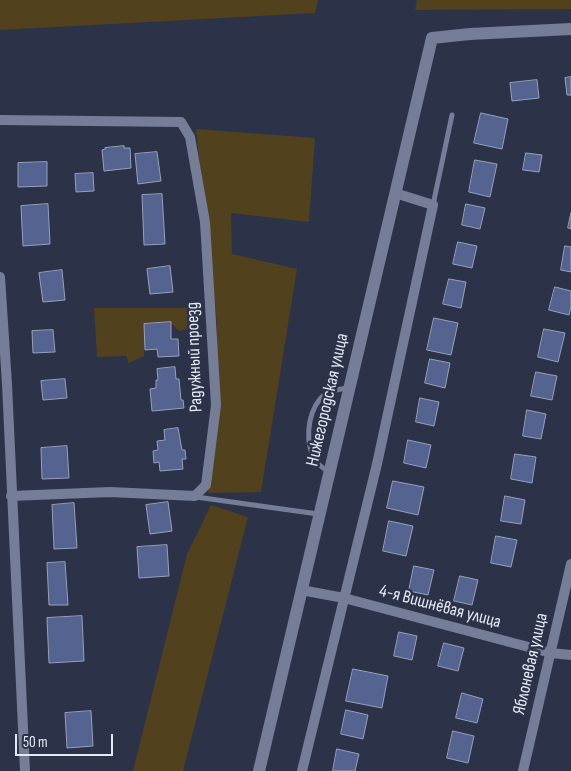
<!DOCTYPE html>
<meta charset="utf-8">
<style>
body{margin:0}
#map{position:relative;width:571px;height:771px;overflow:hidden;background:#2c3349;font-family:"Sofia Sans Condensed",sans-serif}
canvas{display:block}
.scale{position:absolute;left:15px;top:734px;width:98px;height:22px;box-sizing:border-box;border:2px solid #e4e9f7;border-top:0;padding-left:6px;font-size:15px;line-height:18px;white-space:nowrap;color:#e4e9f7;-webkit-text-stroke:4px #2c3349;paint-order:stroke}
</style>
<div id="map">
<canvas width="571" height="771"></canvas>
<div class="scale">50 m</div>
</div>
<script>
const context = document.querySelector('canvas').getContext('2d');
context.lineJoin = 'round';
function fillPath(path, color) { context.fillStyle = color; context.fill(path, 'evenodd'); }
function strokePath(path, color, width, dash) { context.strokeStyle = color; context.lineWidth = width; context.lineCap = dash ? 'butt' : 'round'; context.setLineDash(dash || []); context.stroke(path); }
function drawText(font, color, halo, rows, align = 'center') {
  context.font = font + ' "Sofia Sans Condensed",sans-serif'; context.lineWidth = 5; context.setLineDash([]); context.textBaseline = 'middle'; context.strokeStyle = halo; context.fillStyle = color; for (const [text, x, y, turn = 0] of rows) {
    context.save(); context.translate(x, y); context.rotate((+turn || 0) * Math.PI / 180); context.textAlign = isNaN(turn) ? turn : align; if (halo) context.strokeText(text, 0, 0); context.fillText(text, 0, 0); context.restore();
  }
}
const green = new Path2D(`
 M0,0H318L315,13L0,30Z
 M417,0H571V9L415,10Z
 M196,129L315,138L309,222L231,213L232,254L297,269L261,492L208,493L217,324Z
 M94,308H189L196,326L179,331L170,322L144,324V356L129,363L126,356L97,357Z
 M211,505L248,517L183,771H133L187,554Z`);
const building = new Path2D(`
 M571,77V95H567L565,78Z
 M537,80L539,98L512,101L510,83Z
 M481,113L508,119L502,149L474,143Z
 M124,146V148H130L131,168L104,171L102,150L105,149V148Z
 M157,152L161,181L138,184L135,154Z
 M526,153L542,155L539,172L523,170Z
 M475,160L497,164L490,197L469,192Z
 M47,162V186L18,187V163Z
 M93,173L94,191L76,192L75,174Z
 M162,194L165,244L144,245L142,195Z
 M48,204L50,244L23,246L21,206Z
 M466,204L485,208L480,229L462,225Z
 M571,213V229L568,228Z
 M458,242L477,246L472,268L453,264Z
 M565,246L571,247V272L561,270Z
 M170,266L173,292L150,294L147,269Z
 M62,270L65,300L43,302L39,273Z
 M449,279L466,282L461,308L443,304Z
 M555,287L571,291V307L569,315L549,310Z
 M434,318L458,323L451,355L427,350Z
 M171,322V339H178L179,356L158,357L157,349L145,350L144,324Z
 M544,329L565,333L558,362L538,357Z
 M53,330L55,352L33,353L32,331Z
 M430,359L450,363L445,388L425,383Z
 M175,367L176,379H179L181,400H183L184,408L152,411L150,389L156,388V380H158L157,369Z
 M536,372L557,376L552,400L531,396Z
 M65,379L67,398L43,400L41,381Z
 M420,398L439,402L434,426L416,422Z
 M527,410L546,414L541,439L523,436Z
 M178,428L182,450H185L186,459H182L183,469L160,471L159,462L154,463L153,451L158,450L157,441L165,440L164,430Z
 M408,440L431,445L426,468L404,463Z
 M67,446L69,478L42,479L41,448Z
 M515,454L536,457L532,483L511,479Z
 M393,481L424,487L418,515L387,508Z
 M505,496L525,500L521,524L501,521Z
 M168,502L172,531L150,534L146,505Z
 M74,503L77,548L54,549L52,505Z
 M389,521L413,526L406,556L383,551Z
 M496,536L517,540L511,567L491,563Z
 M167,545L169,576L139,578L137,547Z
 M65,562L68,605H49L47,563Z
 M414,566L434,570L428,595L409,591Z
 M460,576L478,580L472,605L454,601Z
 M82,616L84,661L49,663L47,618Z
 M399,632L417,636L412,660L394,656Z
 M444,643L464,648L458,671L438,666Z
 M353,669L388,676L382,708L346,701Z
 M462,693L483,699L477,723L456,718Z
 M346,710L368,715L363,739L341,734Z
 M91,711L93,746L67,748L65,713Z
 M453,731L474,736L468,763L447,758Z
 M337,749L359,754L355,771H333Z`);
const lane = new Path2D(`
 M433,205L452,115
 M329,472C325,469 319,466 317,462C304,446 307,415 320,399C326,391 339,389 348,388
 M196,497L318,514`);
const street = new Path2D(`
 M0,120L181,122L190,137L205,222L216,405L206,485L195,496L110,492L11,496
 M0,277L7,384L25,771
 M301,590L344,598L551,653L571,655
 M302,771L377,464L433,205L395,193
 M523,771L571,564`);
const secondary = new Path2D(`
 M259,771L432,38L470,34L571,29`);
const streetNames = [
 ["Радужный проезд",195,357,-92],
 ["Нижегородская улица",328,400,-77],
 ["4-я Вишнёвая улица",440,607,15],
 ["Яблоневая улица",531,664,-77]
];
fillPath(green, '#51411d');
fillPath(building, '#556391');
strokePath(building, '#97a0bb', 1);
strokePath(lane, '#757d97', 5);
strokePath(street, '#757d97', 10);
strokePath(secondary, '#757d97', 12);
drawText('18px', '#e4e9f7', '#2c3349', streetNames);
</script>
